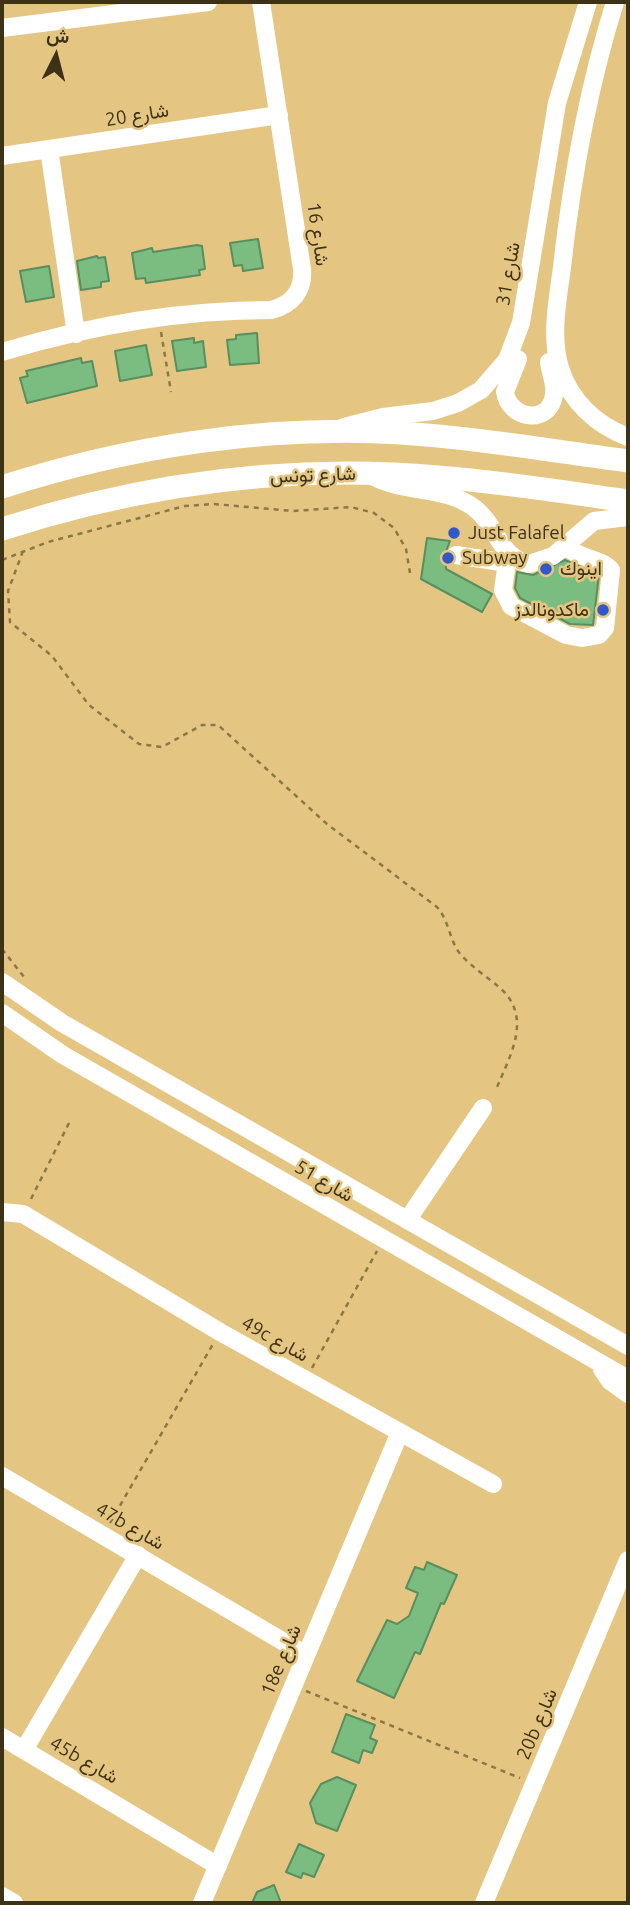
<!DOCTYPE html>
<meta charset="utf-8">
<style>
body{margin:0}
#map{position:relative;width:630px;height:1905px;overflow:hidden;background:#e4c682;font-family:Ubuntu,Vazirmatn,sans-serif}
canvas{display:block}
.frame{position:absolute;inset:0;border:4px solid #3e3216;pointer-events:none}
.north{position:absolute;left:21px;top:21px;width:70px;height:70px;-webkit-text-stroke:5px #e4c682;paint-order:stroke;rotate:6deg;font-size:19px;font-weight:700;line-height:28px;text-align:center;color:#3e3216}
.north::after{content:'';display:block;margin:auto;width:24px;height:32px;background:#3e3216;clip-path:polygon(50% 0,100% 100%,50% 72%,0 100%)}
</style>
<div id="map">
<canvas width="630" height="1905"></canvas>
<div class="frame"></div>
<div class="north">ش</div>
</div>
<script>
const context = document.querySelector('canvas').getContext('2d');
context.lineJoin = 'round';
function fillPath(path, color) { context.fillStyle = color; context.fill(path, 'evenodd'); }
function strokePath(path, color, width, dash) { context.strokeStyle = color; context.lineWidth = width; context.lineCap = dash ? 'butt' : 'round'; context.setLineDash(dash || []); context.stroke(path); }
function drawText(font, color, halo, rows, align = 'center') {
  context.font = font + ' Ubuntu,Vazirmatn,sans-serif'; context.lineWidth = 5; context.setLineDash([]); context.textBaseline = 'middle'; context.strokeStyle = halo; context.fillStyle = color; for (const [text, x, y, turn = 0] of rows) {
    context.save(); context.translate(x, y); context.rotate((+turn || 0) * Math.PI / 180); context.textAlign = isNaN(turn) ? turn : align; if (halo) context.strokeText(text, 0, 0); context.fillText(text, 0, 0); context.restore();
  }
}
const building = new Path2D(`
 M258,239L263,268L243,271L242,265L234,266L230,243Z
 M197,245L202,246L205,269L199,270L200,275L146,283L145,278L136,279L132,253L152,248L153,252Z
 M97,256L98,258L105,257L109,281L101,282V287L81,290L77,261Z
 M49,266L54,297L26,302L20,271Z
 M257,333L259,363L230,365L227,340L236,339V335Z
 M194,338V343L203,341L206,367L177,371L172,341Z
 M146,345L152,375L120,381L115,351Z
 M81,358L82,363L92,361L97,386L27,403L20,378L28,376L26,371Z
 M427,538L450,541L445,554L446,569L492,594L482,612L421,579Z
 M565,560L599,575L593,625L570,624L520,598L515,588L517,572L533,575Z
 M427,1562L457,1575L444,1604L441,1603L420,1654L415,1652L394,1698L357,1681L387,1620L397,1624L409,1616L418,1593L406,1588L415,1567L424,1570Z
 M346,1714L375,1725L370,1738L377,1741L372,1753L363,1750L359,1763L332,1752Z
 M337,1777L356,1785L337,1831L316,1823L310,1803L321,1784Z
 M299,1844L324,1855L314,1877L303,1873L301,1878L286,1872Z
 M274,1885L281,1903H252L257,1892Z`);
const path = new Path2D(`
 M161,332L171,392
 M23,551L8,591L10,622L52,656L89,705L139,744L162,747L202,725H218L327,824L437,907C450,922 449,941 461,955C472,967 487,977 499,987C533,1016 511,1054 497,1087
 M2,560L48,542L185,506L214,504L293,511L351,507L374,513L394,528L406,549L410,573
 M2,949L24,977
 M31,1199L70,1121
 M312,1368L377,1251
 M110,1523L213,1344
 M306,1691L520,1778`);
const minor = new Path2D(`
 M615,2C588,88 572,177 562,267C558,299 550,336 560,368C570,401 596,425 628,437
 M2,28L208,2
 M49,149L76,334
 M2,156L279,115
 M2,352C88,326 181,310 271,310C292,305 304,290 302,269L261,2
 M518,359L505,392C509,419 549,426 554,395C556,385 550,372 549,362
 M344,427L383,417L433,411L458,403L481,390L507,360L521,323L557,103L588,2
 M374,477C406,493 443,486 473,507C497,524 498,557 529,564L553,556L594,521L628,517
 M456,555L507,563
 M508,555L503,590L511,606L566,635L582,638L599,635L605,628L611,570C601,558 578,559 564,545
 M2,982L62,1023L628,1346
 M2,1013L63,1055L628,1379
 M2,1212L23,1214L220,1332L493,1484
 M408,1219L483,1108
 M602,1369L610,1381L628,1394
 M2,1476L306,1655
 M2,1737L218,1866
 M24,1750L138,1555
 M2,1896L14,1903
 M202,1903L400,1432
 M484,1903L628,1560`);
const major = new Path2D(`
 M2,487C129,446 268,425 401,433C477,438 553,451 628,461
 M2,529C142,484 290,464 438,477C502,482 565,492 628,501`);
const markers = [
 [454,533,7,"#3257c7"],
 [448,558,7,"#3257c7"],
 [546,569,7,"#3257c7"],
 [603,610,7,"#3257c7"]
];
const streetNames = [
 ["شارع 20",137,115,-9],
 ["شارع 16",318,234,82],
 ["شارع 31",508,274,-80],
 ["شارع تونس",313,475,-2],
 ["شارع 51",324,1181,30],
 ["49c شارع",275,1339,29],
 ["47b شارع",130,1526,30],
 ["18e شارع",281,1660,-67],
 ["20b شارع",537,1724,-67],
 ["45b شارع",84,1760,30]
];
const poiNames = [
 ["Just Falafel",468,533],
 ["Subway",462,558],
 ["اينوك",560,569],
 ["ماكدونالدز",589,610,"right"]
];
fillPath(building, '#7bbc80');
strokePath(building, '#598e5e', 2);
strokePath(path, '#8b7748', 2.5, [5, 5]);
strokePath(minor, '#fff', 18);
strokePath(major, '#fff', 23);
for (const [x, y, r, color] of markers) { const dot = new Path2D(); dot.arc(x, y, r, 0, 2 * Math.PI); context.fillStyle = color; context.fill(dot); strokePath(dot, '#e4c682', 2.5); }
drawText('19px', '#3e3216', '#e4c682', streetNames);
drawText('19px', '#3e3216', '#e4c682', poiNames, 'left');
</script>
